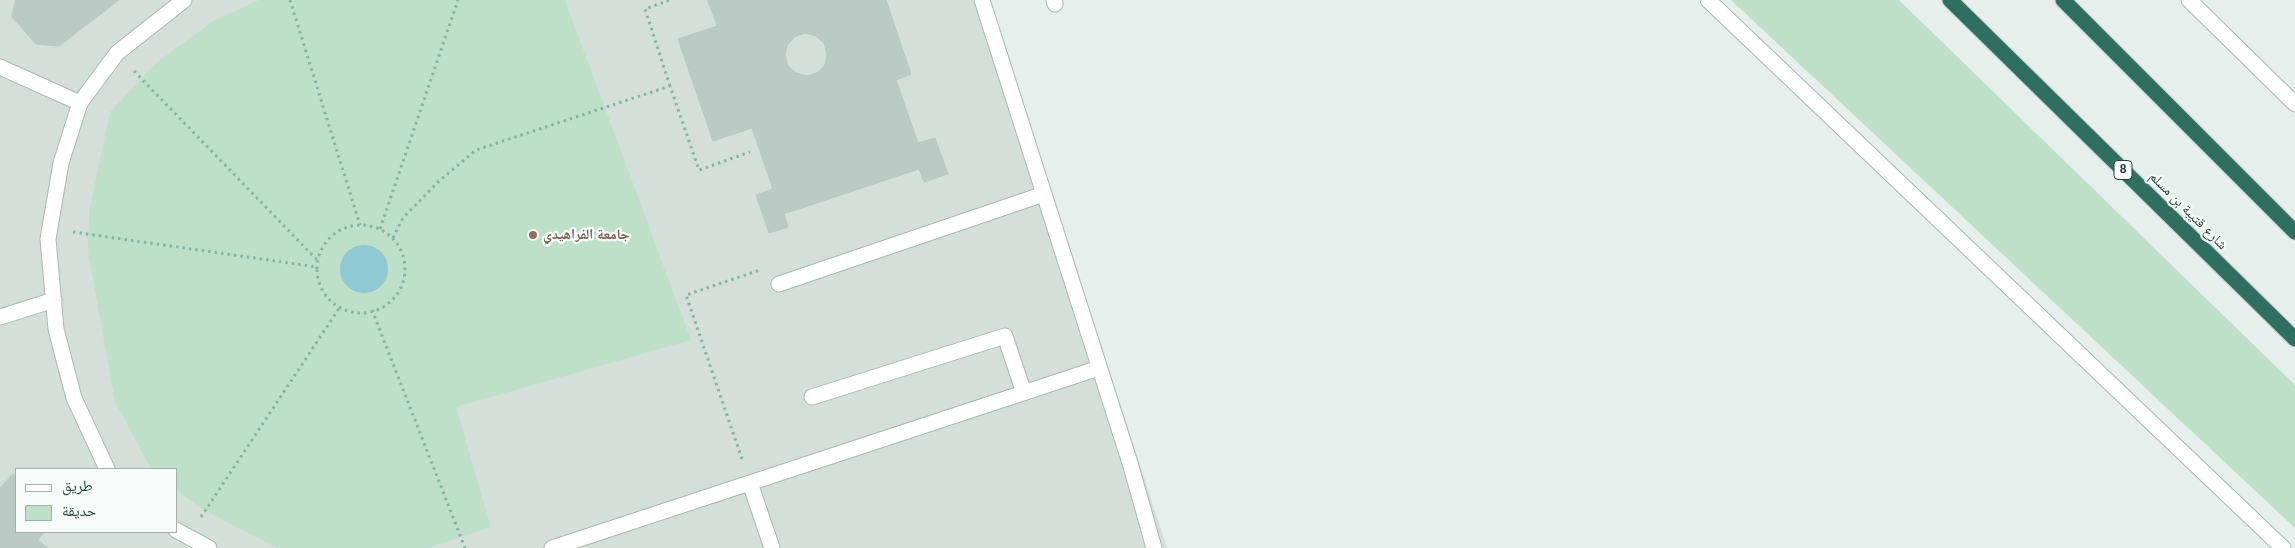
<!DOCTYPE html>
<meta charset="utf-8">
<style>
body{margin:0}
#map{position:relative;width:2295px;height:548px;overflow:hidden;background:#e6efeb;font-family:Arial,"Noto Naskh Arabic",sans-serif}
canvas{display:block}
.legend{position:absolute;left:15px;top:468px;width:162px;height:65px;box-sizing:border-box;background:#f7fbf9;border:1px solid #a3b1ad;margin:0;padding:6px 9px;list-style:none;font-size:15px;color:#24423a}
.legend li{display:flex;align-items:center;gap:10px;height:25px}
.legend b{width:25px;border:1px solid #a3b1ad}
</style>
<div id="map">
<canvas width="2295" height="548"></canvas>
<ul class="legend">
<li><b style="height:6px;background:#fff"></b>طريق</li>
<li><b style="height:14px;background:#bfe0c8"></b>حديقة</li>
</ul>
</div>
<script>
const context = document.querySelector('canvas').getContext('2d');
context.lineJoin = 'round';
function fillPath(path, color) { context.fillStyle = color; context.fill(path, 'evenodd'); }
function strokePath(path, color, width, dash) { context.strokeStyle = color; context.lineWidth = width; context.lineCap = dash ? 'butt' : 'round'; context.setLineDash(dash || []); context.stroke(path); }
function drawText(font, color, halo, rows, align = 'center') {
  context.font = font + ' Arial,"Noto Naskh Arabic",sans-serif'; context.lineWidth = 4.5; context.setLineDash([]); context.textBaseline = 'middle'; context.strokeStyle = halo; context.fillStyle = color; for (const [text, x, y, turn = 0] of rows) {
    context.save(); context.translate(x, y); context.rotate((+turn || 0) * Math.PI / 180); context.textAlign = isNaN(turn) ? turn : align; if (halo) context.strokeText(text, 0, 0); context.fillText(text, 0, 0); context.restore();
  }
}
const built = new Path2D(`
 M0,0H989L1167,548H0ZM16,469H176V532H16Z`);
const green = new Path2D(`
 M259,0H565L691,340L456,407L491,527L428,548H277L221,519L195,504L176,489V469H151L115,402L88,251L89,212L110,112L156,63L213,21Z
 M1731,0H1899L2295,385V528Z`);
const water = new Path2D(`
 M340 269a24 24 0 1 1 48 0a24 24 0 1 1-48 0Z`);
const building = new Path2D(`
 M16,0H119L59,46L36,44L12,17Z
 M708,0H886L911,74L896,80L918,143L935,138L948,174L924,182L919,169L784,214L788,227L769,233L756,195L773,189L752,128L713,141L678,39L717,26ZM805,33L816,36L824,43L827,54L825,65L817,73L807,76L796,73L788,66L785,55L787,45L795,37Z
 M13,474L16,477V532H44L38,540L48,548H0V489Z`);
const path = new Path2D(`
 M290,0L360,225
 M134,71L318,261
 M670,86L645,9L670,0
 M317 269a44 44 0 1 1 88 0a44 44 0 1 1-88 0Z
 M380,229L458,0
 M73,232L317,267
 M393,238L403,218L438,182L476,150L670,86L699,170L750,152
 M372,310L465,548
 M742,459L686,295L760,270
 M201,517L340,307`);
const minor = new Path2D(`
 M982,0L1130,463L1154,548
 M1054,0L1055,4
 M1708,0L2283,548
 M2189,0L2295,104
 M0,67L80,103
 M779,284L1044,194
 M0,317L54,300
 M812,397L1005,336L1024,393
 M107,469L74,398L56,329L48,239L61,163L80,103L117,53L184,0
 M750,483L772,548
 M176,530L209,548
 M552,548L1099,368`);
const highway = new Path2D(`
 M1950,0L2295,339
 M2063,0L2295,232`);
const markers = [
 [533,235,5,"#8d6e63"]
];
const shields = [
 [2123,170,18]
];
const shieldNames = [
 ["8",2123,170]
];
const streetNames = [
 ["شارع قتيبة بن مسلم",2188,211,45]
];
const educationNames = [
 ["جامعة الفراهيدي",543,235]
];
fillPath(built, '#d4dfda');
fillPath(green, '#bfe0c8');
fillPath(water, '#8ec9d4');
fillPath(building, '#bbcac4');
strokePath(building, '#b8c9c2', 1);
strokePath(minor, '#a8b8b2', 17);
strokePath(highway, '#c2cac8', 17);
strokePath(path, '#86b3a5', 3, [2.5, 4]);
strokePath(minor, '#fff', 15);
strokePath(highway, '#2f6f62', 15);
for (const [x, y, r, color] of markers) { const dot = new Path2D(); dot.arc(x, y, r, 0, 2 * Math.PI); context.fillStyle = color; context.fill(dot); strokePath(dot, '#f7fbf9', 2); }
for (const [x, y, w] of shields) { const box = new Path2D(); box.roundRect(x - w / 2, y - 9.5, w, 19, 4); context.fillStyle = '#f7fbf9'; context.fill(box); strokePath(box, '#24423a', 1); }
drawText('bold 12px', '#24423a', null, shieldNames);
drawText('14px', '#24423a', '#f7fbf9', streetNames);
drawText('bold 14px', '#785e54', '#f7fbf9', educationNames, 'left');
</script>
